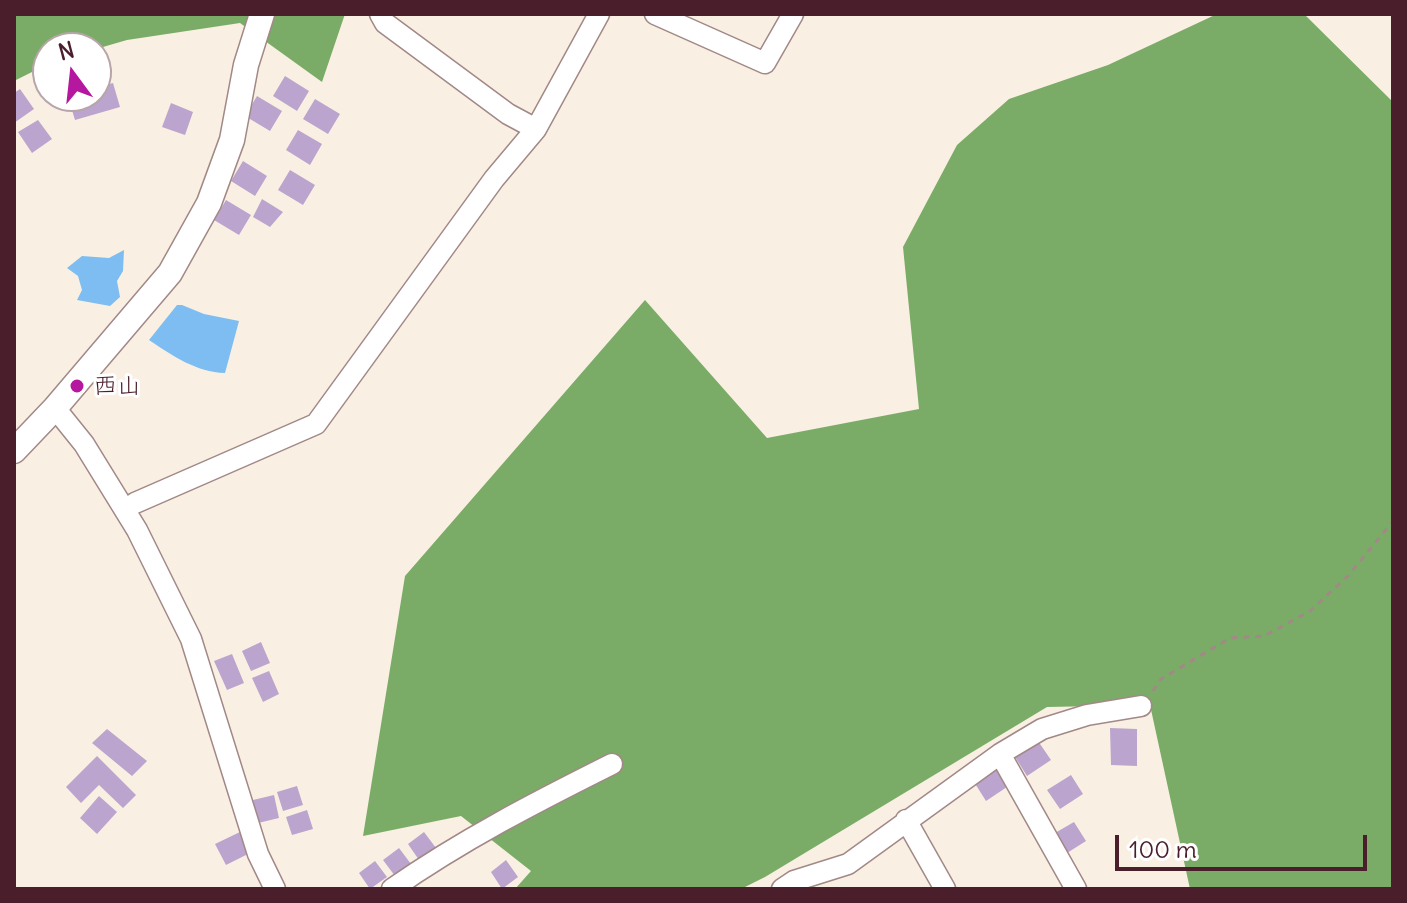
<!DOCTYPE html>
<meta charset="utf-8">
<style>
body{margin:0}
#map{position:relative;width:1407px;height:903px;overflow:hidden;background:#f9f0e3;font-family:Delius,sans-serif}
canvas{display:block}
.frame{position:absolute;inset:0;border:16px solid #4a1f2b;pointer-events:none}
.north{position:absolute;left:32px;top:32px;width:80px;height:80px;box-sizing:border-box;background:#fff;border:2px solid #b7a5aa;border-radius:50%;rotate:345deg;font-size:22px;font-weight:700;line-height:32px;text-align:center;color:#4a1f2b}
.north::after{content:'';display:block;margin:auto;width:28px;height:36px;background:#b5179e;clip-path:polygon(50% 0,100% 100%,50% 72%,0 100%)}
.scale{position:absolute;left:1115px;top:835px;width:252px;height:36px;box-sizing:border-box;border:4px solid #4a1f2b;border-top:0;padding-left:10px;font-size:24px;line-height:28px;white-space:nowrap;color:#4a1f2b;-webkit-text-stroke:6px #fff;paint-order:stroke}
</style>
<div id="map">
<canvas width="1407" height="903"></canvas>
<div class="frame"></div>
<div class="north">N</div>
<div class="scale">100 m</div>
</div>
<script>
const context = document.querySelector('canvas').getContext('2d');
context.lineJoin = 'round';
function fillPath(path, color) { context.fillStyle = color; context.fill(path, 'evenodd'); }
function strokePath(path, color, width, dash) { context.strokeStyle = color; context.lineWidth = width; context.lineCap = dash ? 'butt' : 'round'; context.setLineDash(dash || []); context.stroke(path); }
function drawText(font, color, halo, rows, align = 'center') {
  context.font = font + ' Delius,"Klee One",sans-serif'; context.lineWidth = 6; context.setLineDash([]); context.textBaseline = 'middle'; context.strokeStyle = halo; context.fillStyle = color; for (const [text, x, y, turn = 0] of rows) {
    context.save(); context.translate(x, y); context.rotate((+turn || 0) * Math.PI / 180); context.textAlign = isNaN(turn) ? turn : align; if (halo) context.strokeText(text, 0, 0); context.fillText(text, 0, 0); context.restore();
  }
}
const forest = new Path2D(`
 M14,14H345L322,82L240,23L127,40L96,49L48,48V64L14,81Z
 M1217,14H1304L1393,102V889H1190L1150,705L1047,707L765,877L741,889H515L531,871L461,816L363,836L405,576L645,300L767,438L919,409L903,247L957,145L1009,99L1108,65Z`);
const water = new Path2D(`
 M124,250L123,271L117,281L120,297L110,306L77,300L82,290L78,276L67,268L82,256L109,258Z
 M177,305H182L204,314L239,321L225,373C196,372 173,356 149,340Z`);
const building = new Path2D(`
 M285,76L309,91L297,111L273,96Z
 M113,83L120,107L75,120L68,97L96,96V88Z
 M20,89L34,109L14,123V93Z
 M257,96L282,111L270,131L245,116Z
 M315,99L340,114L328,134L303,119Z
 M171,103L193,112L185,135L162,127Z
 M38,120L52,139L32,153L18,132Z
 M298,130L322,144L310,165L286,150Z
 M243,161L267,176L255,196L231,181Z
 M290,170L315,185L303,205L278,190Z
 M262,199L283,212L270,227L253,217Z
 M226,200L251,215L239,235L214,220Z
 M261,642L270,663L251,671L242,651Z
 M232,654L244,683L227,690L214,661Z
 M269,671L279,694L263,702L252,678Z
 M1110,728L1137,729V766L1111,765Z
 M107,729L147,761L132,776L92,743Z
 M1038,741L1051,760L1027,776L1015,757Z
 M97,756L136,795L123,808L99,785L81,803L66,787Z
 M997,766L1010,785L986,801L974,782Z
 M1071,775L1083,794L1060,809L1047,790Z
 M297,786L303,805L283,811L277,792Z
 M274,795L279,818L258,823L253,800Z
 M99,796L117,812L97,834L80,818Z
 M307,810L313,829L292,835L286,817Z
 M1074,822L1086,841L1067,853L1055,833Z
 M242,831L252,852L226,865L215,844Z
 M424,832L436,848L419,860L408,844Z
 M399,848L411,864L395,876L383,860Z
 M506,860L518,877L502,889L491,872Z
 M375,861L387,877L370,889L359,873Z`);
const path = new Path2D(`
 M1153,691L1161,679L1230,638L1264,636L1310,611L1348,576L1393,521`);
const minor = new Path2D(`
 M380,14L385,23L508,114L536,129
 M655,14L765,63L793,14
 M55,408L84,444L137,530L191,639L258,854L275,889
 M135,503L316,424L494,179L536,129L599,14
 M1000,754L1076,889
 M906,820L945,889
 M392,889C462,840 536,802 612,764
 M782,889L794,881L848,864L1000,754L1042,729L1087,715L1141,706`);
const tertiary = new Path2D(`
 M14,451L55,408L170,273L209,203L232,140L246,65L262,14`);
const markers = [
 [77,386,8,"#b5179e"]
];
const poiNames = [
 ["西山",93,386]
];
fillPath(forest, '#7aac67');
fillPath(water, '#7dbdf1');
fillPath(building, '#bba4cd');
strokePath(minor, '#a28887', 23);
strokePath(tertiary, '#a28887', 27);
strokePath(path, '#a28887', 3, [6, 6]);
strokePath(minor, '#fff', 20);
strokePath(tertiary, '#fff', 24);
for (const [x, y, r, color] of markers) { const dot = new Path2D(); dot.arc(x, y, r, 0, 2 * Math.PI); context.fillStyle = color; context.fill(dot); strokePath(dot, '#fff', 3); }
drawText('24px', '#4a1f2b', '#fff', poiNames, 'left');
</script>
